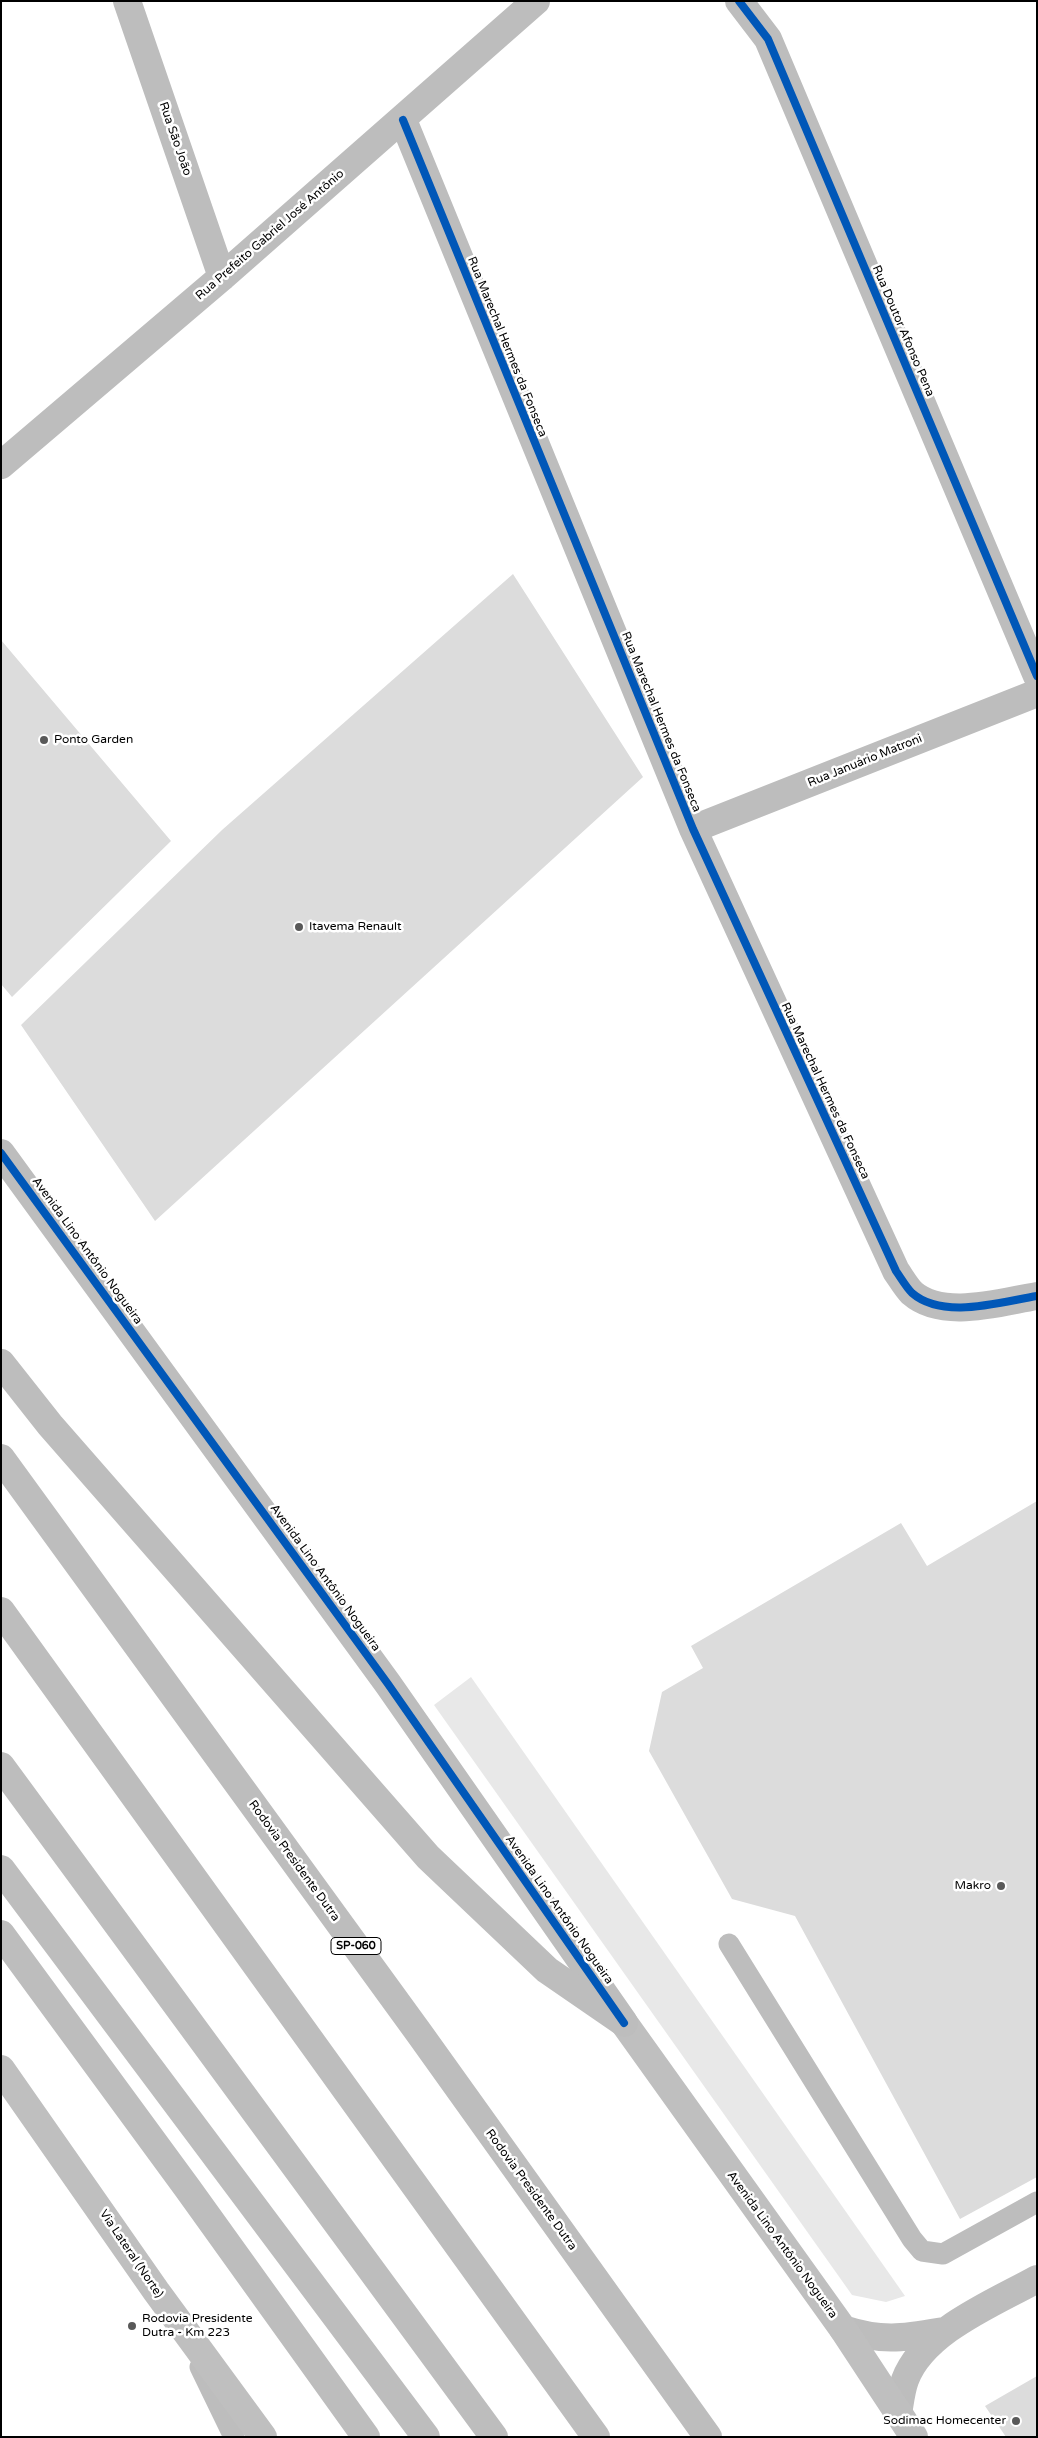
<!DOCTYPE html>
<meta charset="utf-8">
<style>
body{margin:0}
#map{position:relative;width:1038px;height:2438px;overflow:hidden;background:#fff;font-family:"Varela Round",sans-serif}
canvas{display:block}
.frame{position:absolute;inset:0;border:2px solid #000;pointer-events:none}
</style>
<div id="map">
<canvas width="1038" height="2438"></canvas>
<div class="frame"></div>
</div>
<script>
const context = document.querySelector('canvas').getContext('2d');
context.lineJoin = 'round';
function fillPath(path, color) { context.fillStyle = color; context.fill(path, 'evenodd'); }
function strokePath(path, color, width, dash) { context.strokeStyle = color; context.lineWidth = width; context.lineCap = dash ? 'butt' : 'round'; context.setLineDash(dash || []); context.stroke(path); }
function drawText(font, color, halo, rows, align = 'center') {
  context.font = font + ' "Varela Round",sans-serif'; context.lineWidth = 5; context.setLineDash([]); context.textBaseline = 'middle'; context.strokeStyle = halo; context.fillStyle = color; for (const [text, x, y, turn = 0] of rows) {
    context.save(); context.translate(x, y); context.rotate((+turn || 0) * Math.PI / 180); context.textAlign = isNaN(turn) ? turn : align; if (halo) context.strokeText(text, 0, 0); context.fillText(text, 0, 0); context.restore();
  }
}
const green = new Path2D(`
 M471,1677L905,2296L886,2302L852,2295L434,1705Z`);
const building = new Path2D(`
 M513,574L643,777L155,1221L21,1025L222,830Z
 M1,640L171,841L12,997L1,984Z
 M1037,1501V2177L960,2219L795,1916L732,1899L649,1751L662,1692L703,1668L691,1646L901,1523L927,1566Z
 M1037,2376V2437H1006L985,2406Z`);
const service = new Path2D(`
 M729,1944L912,2239L922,2251L943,2254L1037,2202
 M200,2367L234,2437`);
const minor = new Path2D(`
 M127,1L222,277
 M739,1L768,39L1037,676
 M403,120L693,829L896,1271C901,1278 906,1287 912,1293C943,1320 1000,1302 1037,1296
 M1,465L222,277L536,1
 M693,829L1037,693
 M1,1153L388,1684L623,2021`);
const tertiary = new Path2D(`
 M843,2329C883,2342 903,2338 944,2331
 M898,2414C900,2403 901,2391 905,2380C923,2331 994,2303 1037,2279`);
const secondary = new Path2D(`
 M624,2023L843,2329L914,2437
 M1,2069L156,2291L263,2437`);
const motorway = new Path2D(`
 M1,1363L50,1425L428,1857L547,1970L624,2023
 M1,1458L419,2033L708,2437
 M1,1611L596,2437
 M1,1766L494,2437
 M1,1869L426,2437
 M1,1934L188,2189L366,2437`);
const cycleway = new Path2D(`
 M739,1L768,39L1037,676
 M403,120L693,829L896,1271C901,1278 906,1287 912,1293C943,1320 1000,1302 1037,1296
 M1,1153L388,1684L624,2023`);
const markers = [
 [44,740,5,"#595959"],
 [299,927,5,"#595959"],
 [1001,1886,5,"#595959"],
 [132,2326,5,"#595959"],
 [1016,2421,5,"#595959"]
];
const shields = [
 [356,1946,50]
];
const shieldNames = [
 ["SP-060",356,1946]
];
const streetNames = [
 ["Rua São João",175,139,71],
 ["Rua Prefeito Gabriel José Antônio",270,235,-41],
 ["Rua Doutor Afonso Pena",903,331,67],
 ["Rua Marechal Hermes da Fonseca",507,347,68],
 ["Rua Marechal Hermes da Fonseca",661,722,68],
 ["Rua Januário Matroni",865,761,-22],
 ["Rua Marechal Hermes da Fonseca",825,1091,65],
 ["Avenida Lino Antônio Nogueira",87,1251,54],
 ["Avenida Lino Antônio Nogueira",325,1578,54],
 ["Rodovia Presidente Dutra",294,1861,54],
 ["Avenida Lino Antônio Nogueira",559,1910,55],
 ["Rodovia Presidente Dutra",531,2190,54],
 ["Avenida Lino Antônio Nogueira",782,2245,54],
 ["Via Lateral (Norte)",131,2254,56]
];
const poiNames = [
 ["Ponto Garden",54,740],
 ["Itavema Renault",309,927],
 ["Makro",991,1886,"right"],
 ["Rodovia Presidente",142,2319],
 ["Dutra - Km 223",142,2333],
 ["Sodimac Homecenter",1006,2421,"right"]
];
fillPath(green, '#e8e8e8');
fillPath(building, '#dcdcdc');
strokePath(service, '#bdbdbd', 21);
strokePath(minor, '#bdbdbd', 28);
strokePath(tertiary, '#bdbdbd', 28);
strokePath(secondary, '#bfbfbf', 28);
strokePath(motorway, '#bdbdbd', 28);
strokePath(cycleway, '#0057b8', 8);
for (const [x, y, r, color] of markers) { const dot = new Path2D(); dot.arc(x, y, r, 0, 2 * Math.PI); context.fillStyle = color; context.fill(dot); strokePath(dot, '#fff', 2); }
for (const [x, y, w] of shields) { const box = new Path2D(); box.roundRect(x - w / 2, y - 8.5, w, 17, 4); context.fillStyle = '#fff'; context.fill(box); strokePath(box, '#000', 1); }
drawText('bold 11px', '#000', null, shieldNames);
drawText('12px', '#000', '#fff', streetNames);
drawText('12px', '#000', '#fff', poiNames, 'left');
</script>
